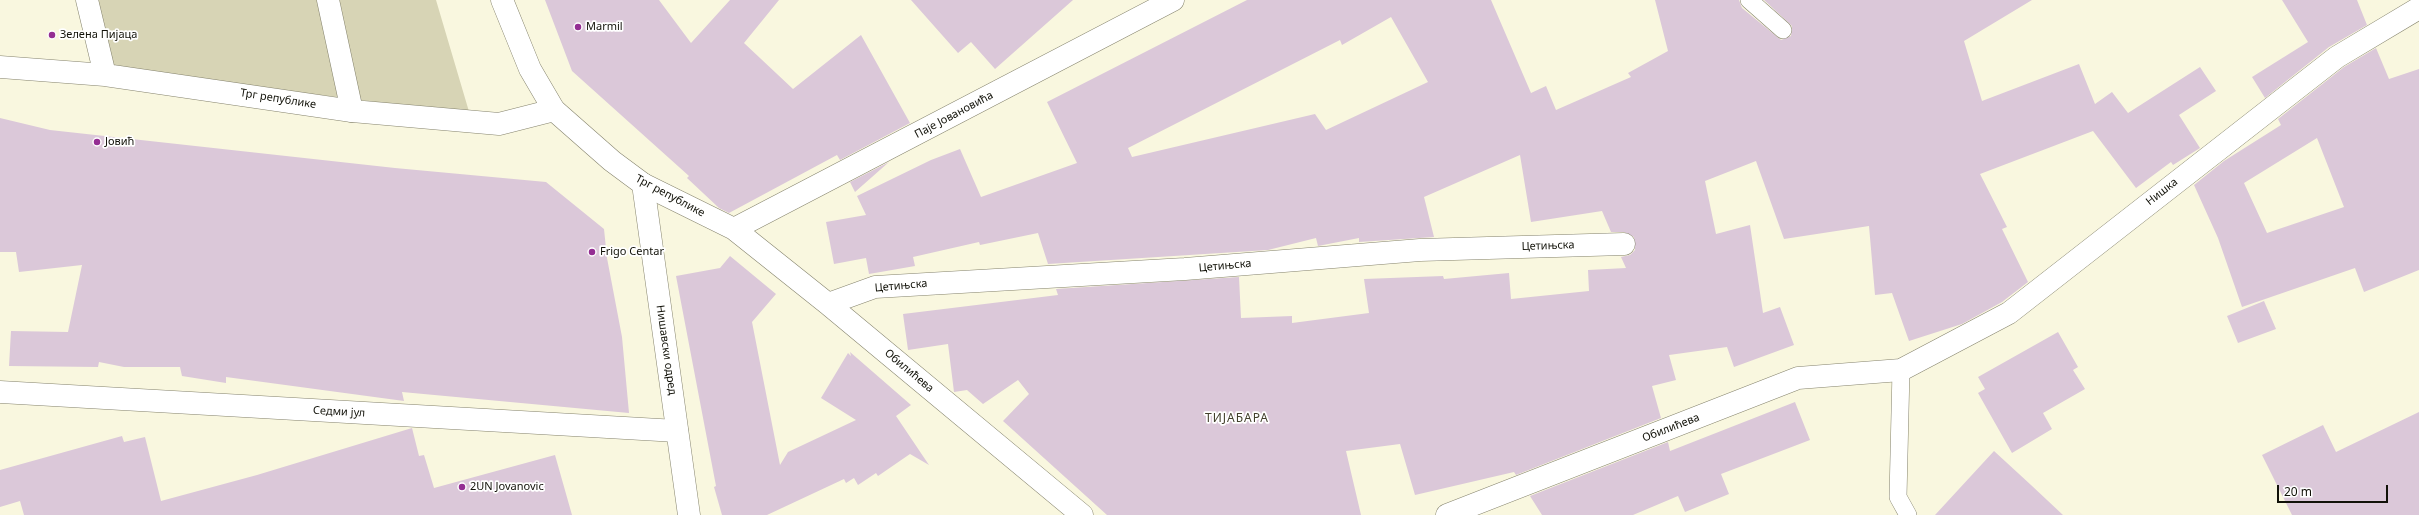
<!DOCTYPE html>
<meta charset="utf-8">
<style>
body{margin:0}
#map{position:relative;width:2419px;height:515px;overflow:hidden;background:#f9f7df;font-family:"Noto Sans",sans-serif}
canvas{display:block}
.scale{position:absolute;left:2277px;top:485px;width:111px;height:18px;box-sizing:border-box;border:2px solid #111108;border-top:0;padding-left:5px;font-size:12px;line-height:14px;white-space:nowrap;color:#111108;-webkit-text-stroke:3px #fff;paint-order:stroke}
</style>
<div id="map">
<canvas width="2419" height="515"></canvas>
<div class="scale">20 m</div>
</div>
<script>
const context = document.querySelector('canvas').getContext('2d');
context.lineJoin = 'round';
function fillPath(path, color) { context.fillStyle = color; context.fill(path, 'evenodd'); }
function strokePath(path, color, width, dash) { context.strokeStyle = color; context.lineWidth = width; context.lineCap = dash ? 'butt' : 'round'; context.setLineDash(dash || []); context.stroke(path); }
function drawText(font, color, halo, rows, align = 'center') {
  context.font = font + ' "Noto Sans",sans-serif'; context.lineWidth = 3.5; context.setLineDash([]); context.textBaseline = 'middle'; context.strokeStyle = halo; context.fillStyle = color; for (const [text, x, y, turn = 0] of rows) {
    context.save(); context.translate(x, y); context.rotate((+turn || 0) * Math.PI / 180); context.textAlign = isNaN(turn) ? turn : align; if (halo) context.strokeText(text, 0, 0); context.fillText(text, 0, 0); context.restore();
  }
}
const green = new Path2D(`
 M96,0H436L470,115L354,99L111,70Z`);
const building = new Path2D(`
 M545,0H659L691,43L730,0H779L744,43L793,89L861,35L910,123L840,160L837,155L729,213L719,208L687,178L689,176L572,71Z
 M911,0H1073L995,69L971,42L958,53Z
 M1247,0H1491L1531,93L1546,86L1556,110L1631,77L1628,73L1668,51L1655,0H1739L1742,8L1781,40L1791,36L1792,26L1764,0H2032L1964,41L1982,101L2079,64L2095,104L2112,92L2128,113L2200,67L2216,91L2179,115L2200,148L2173,165L2171,162L2136,188L2093,131L1980,174L2007,227L2002,229L2028,282L2002,302L1962,324L1909,341L1892,293L1875,295L1869,226L1784,239L1756,161L1705,181L1716,234L1750,225L1763,313L1780,307L1794,345L1734,367L1727,347L1669,355L1676,380L1652,386L1661,418L1516,475L1514,472L1415,495L1400,444L1346,451L1361,515H1107L1003,421L1029,394L1018,380L983,404L967,390L954,392L948,344L908,350L903,314L1058,295L1056,289L1239,277L1241,318L1292,316V323L1369,313L1364,279L1443,276L1444,279L1509,273L1511,299L1589,291L1588,270L1626,268L1621,257L1630,255L1635,250L1634,237L1624,232H1611L1602,211L1531,222L1520,155L1424,197L1434,237L1359,242V238L1318,246L1316,238L1268,250L1048,264L1038,233L980,245L979,242L913,257L915,266L869,274L866,258L834,264L826,222L866,215L857,196L931,160L960,149L981,197L1077,163L1047,102ZM1391,17L1428,82L1326,130L1315,114L1132,157L1128,148L1340,40L1342,45Z
 M2282,0H2357L2367,25L2329,47L2265,98L2252,77L2308,42Z
 M2376,48L2389,79L2419,69V270L2364,292L2355,268L2242,307L2218,238L2194,185L2224,161L2281,125L2278,119L2344,67ZM2317,138L2344,207L2267,233L2244,183Z
 M0,118L50,130L395,168L546,182L604,229L607,258L622,337L629,413L402,392L404,401L226,377V383L182,376L180,367H124L99,362L98,367L9,366L11,331L68,332L82,265L19,272L16,252H0Z
 M889,162L855,192L850,182Z
 M730,256L776,294L752,322L780,465L788,452L856,420L821,398L848,353L851,356L850,352L911,405L896,416L929,465L910,454L878,476L876,473L858,485L854,478L846,483L844,479L767,515H722L714,487L716,486L676,276L720,268Z
 M2264,301L2276,329L2238,343L2227,316Z
 M2058,332L2078,367L2073,370L2085,389L2043,413L2052,429L2012,453L1978,393L1985,389L1978,377Z
 M1795,402L1810,440L1721,474L1729,494L1685,512L1678,496L1633,515H1542L1530,496L1668,442L1670,451Z
 M2419,412V515H2292L2262,455L2323,425L2336,452Z
 M412,428L419,456L424,455L434,488L555,455L572,515H24L20,501L0,507V470L122,436L124,442L145,437L161,501L257,475Z
 M1994,451L2031,485L2063,515H1935Z`);
const service = new Path2D(`
 M1749,0L1783,30
 M1901,370L1898,497L1908,515`);
const pedestrian = new Path2D(`
 M328,0L352,111`);
const minor = new Path2D(`
 M87,0L105,75
 M0,67L105,75L352,111L499,124L554,110
 M643,184L734,229L828,304L1082,515
 M734,229L1173,0
 M828,304L875,287L1185,269L1420,250L1624,244
 M0,392L677,431
 M1447,515L1798,378L1901,370L2009,313L2337,57L2419,8`);
const tertiary = new Path2D(`
 M502,0L530,69L554,110L612,161L643,184L689,515`);
const markers = [
 [578,27,4,"#942e93"],
 [52,35,4,"#942e93"],
 [97,142,4,"#942e93"],
 [592,252,4,"#942e93"],
 [462,487,4,"#942e93"]
];
const poiNames = [
 ["Marmil",586,27],
 ["Зелена Пијаца",60,35],
 ["Јовић",105,142],
 ["Frigo Centar",600,252],
 ["2UN Jovanovic",470,487]
];
const streetNames = [
 ["Трг републике",278,99,9],
 ["Паје Јовановића",954,115,-28],
 ["Нишка",2162,192,-38],
 ["Трг републике",670,196,28],
 ["Цетињска",1548,246,-2],
 ["Цетињска",1225,266,-5],
 ["Цетињска",901,286,-5],
 ["Нишавски одред",666,350,82],
 ["Обилићева",909,371,40],
 ["Седми јул",339,412,3],
 ["Обилићева",1671,428,-21]
];
const neighbourhoodNames = [
 ["ТИЈАБАРА",1237,419]
];
fillPath(green, '#d7d4b5');
fillPath(building, '#dbc8d9');
strokePath(service, '#85836d', 18);
strokePath(pedestrian, '#85836d', 23);
strokePath(minor, '#85836d', 23);
strokePath(tertiary, '#85836d', 23);
strokePath(service, '#fff', 17);
strokePath(pedestrian, '#fff', 22);
strokePath(minor, '#fff', 22);
strokePath(tertiary, '#fff', 22);
for (const [x, y, r, color] of markers) { const dot = new Path2D(); dot.arc(x, y, r, 0, 2 * Math.PI); context.fillStyle = color; context.fill(dot); strokePath(dot, '#fff', 1.5); }
drawText('11px', '#111108', '#fff', poiNames, 'left');
drawText('11px', '#111108', '#fff', streetNames);
context.letterSpacing = '1px';
drawText('12px', '#42402c', '#fff', neighbourhoodNames);
context.letterSpacing = '0px';
</script>
